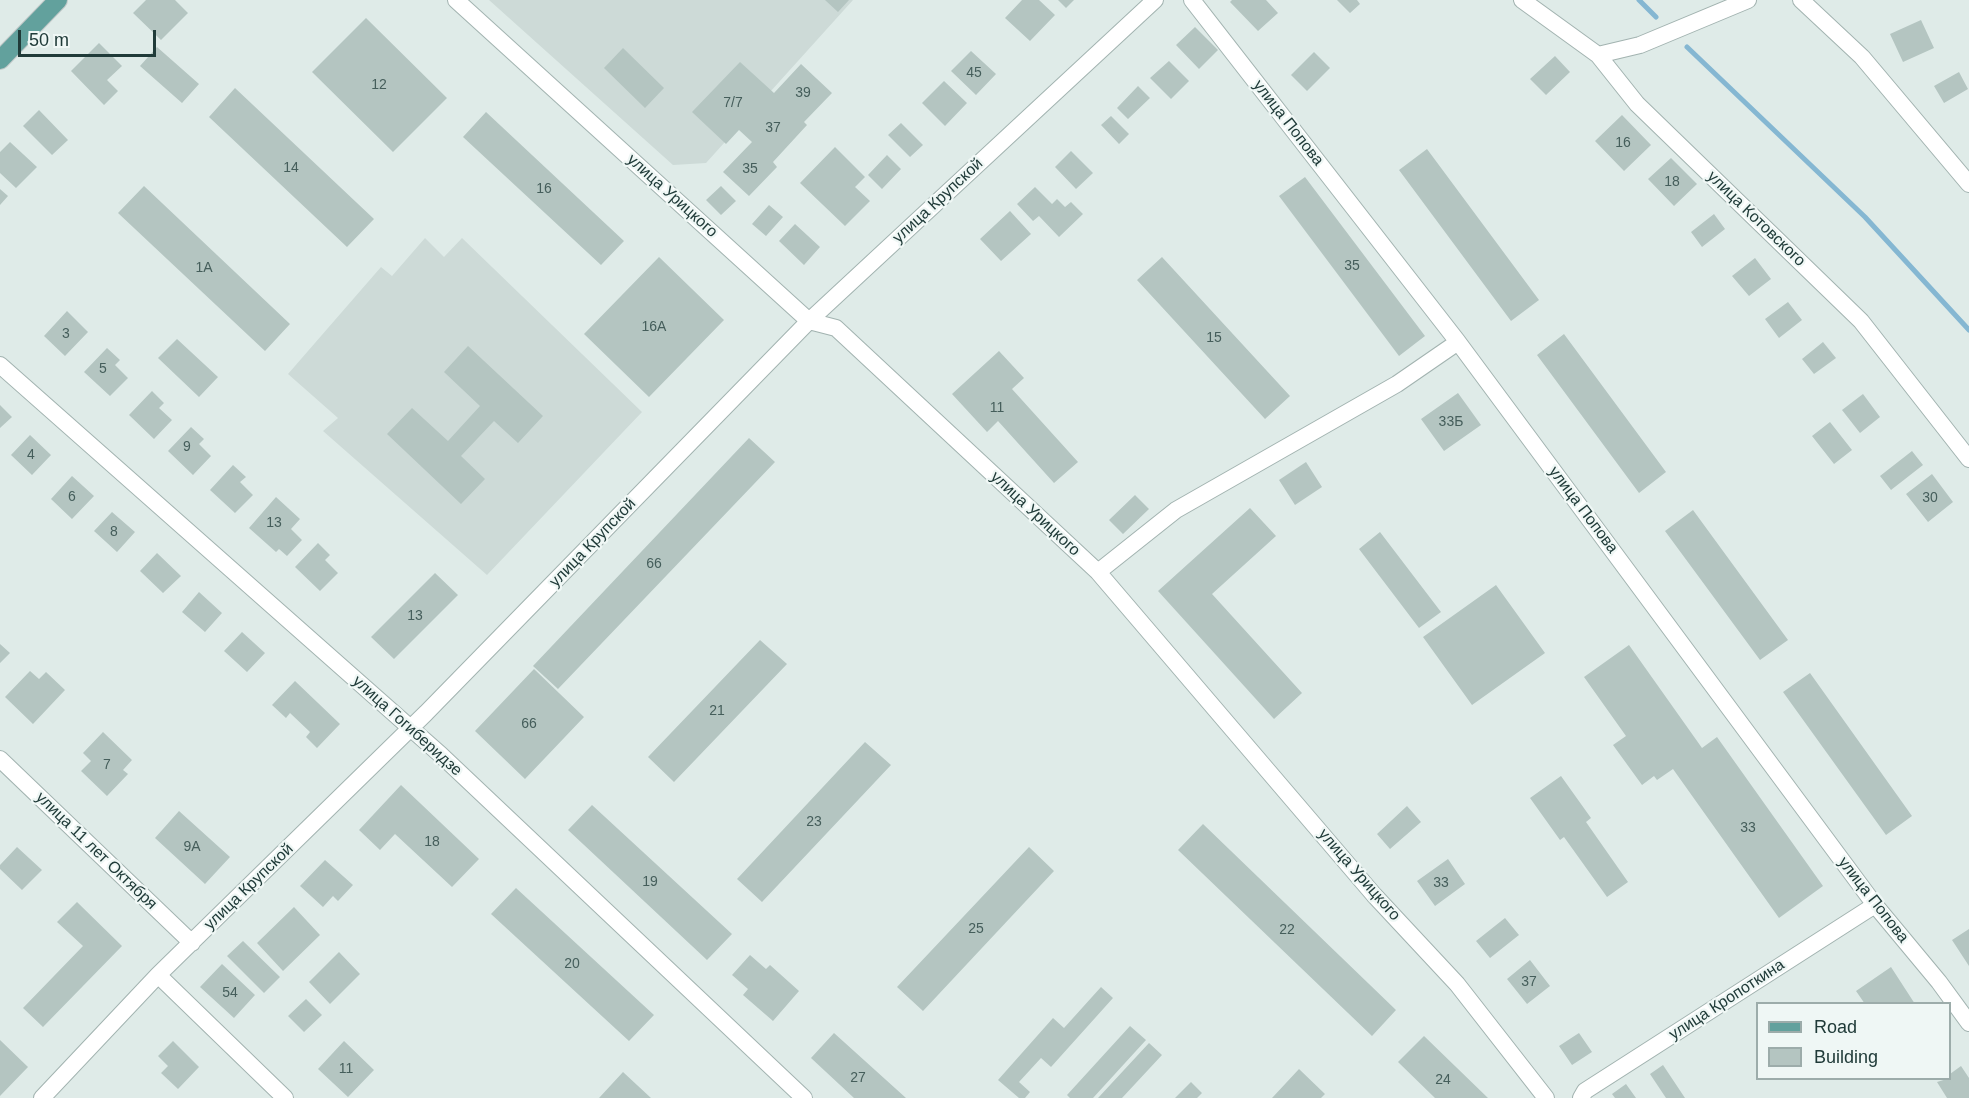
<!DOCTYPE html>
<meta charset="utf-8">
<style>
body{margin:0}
#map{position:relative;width:1969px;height:1098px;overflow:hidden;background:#dfebe8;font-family:Arial,sans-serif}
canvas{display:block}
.legend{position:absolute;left:1756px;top:1002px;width:195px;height:78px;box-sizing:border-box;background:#eff7f5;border:2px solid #9cacaa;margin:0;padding:8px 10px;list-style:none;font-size:18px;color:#203b39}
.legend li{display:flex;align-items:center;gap:12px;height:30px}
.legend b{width:30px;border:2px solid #9cacaa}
.scale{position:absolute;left:18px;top:30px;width:138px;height:27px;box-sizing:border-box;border:3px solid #203b39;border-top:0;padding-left:8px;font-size:18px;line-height:21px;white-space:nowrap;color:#203b39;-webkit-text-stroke:4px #eff7f5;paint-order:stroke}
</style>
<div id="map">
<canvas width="1969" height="1098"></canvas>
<ul class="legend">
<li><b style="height:8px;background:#62a19d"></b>Road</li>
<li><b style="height:16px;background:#b4c5c1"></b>Building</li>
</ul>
<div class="scale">50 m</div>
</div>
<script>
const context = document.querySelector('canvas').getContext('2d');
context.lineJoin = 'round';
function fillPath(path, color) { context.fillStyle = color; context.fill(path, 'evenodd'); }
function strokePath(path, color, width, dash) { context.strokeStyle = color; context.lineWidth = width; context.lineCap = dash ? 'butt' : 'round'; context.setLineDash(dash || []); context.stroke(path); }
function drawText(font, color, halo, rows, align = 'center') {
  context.font = font + ' Arial,sans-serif'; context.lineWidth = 4.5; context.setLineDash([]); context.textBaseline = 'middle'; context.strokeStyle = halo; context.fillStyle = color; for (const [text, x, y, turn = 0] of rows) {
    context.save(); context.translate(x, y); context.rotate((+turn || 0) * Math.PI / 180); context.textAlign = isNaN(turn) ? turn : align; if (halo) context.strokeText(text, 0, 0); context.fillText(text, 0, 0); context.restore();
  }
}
const built = new Path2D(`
 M489,0H853L706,163L673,165Z
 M425,238L444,257L462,238L642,412L487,575L323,431L338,418L288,374L381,267L392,276Z`);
const stream = new Path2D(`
 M1639,0L1656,17
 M1687,47L1865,217L1969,330`);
const building = new Path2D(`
 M146,0H175L188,13L161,40L133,13Z
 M825,0H849L838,12Z
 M1022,0H1039L1055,15L1030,41L1005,18Z
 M1058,0H1074L1066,8Z
 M1232,0H1266L1278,13L1258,31L1230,2Z
 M1337,0H1357L1360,4L1350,13Z
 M366,18L447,98L393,152L312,72Z
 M1921,20L1934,48L1903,62L1890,34Z
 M1195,27L1218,50L1199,69L1176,45Z
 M99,43L122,66L107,80L118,91L104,105L71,71Z
 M157,47L199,84L182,103L140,66Z
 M623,48L664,88L645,108L604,68Z
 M971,51L996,74L976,95L951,71Z
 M1314,52L1330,68L1307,91L1291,75Z
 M1555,56L1570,72L1546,95L1530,79Z
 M1169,61L1189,81L1171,99L1150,78Z
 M740,62L774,93L801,64L832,93L804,122L807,125L773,162L777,167L749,196L723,172L752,142L739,130L726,144L692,112Z
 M1959,72L1968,89L1944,103L1934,86Z
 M944,81L967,103L945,126L922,103Z
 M1138,86L1150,98L1128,119L1117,108Z
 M235,88L374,219L347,247L209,117Z
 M39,110L68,140L52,155L23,126Z
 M486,112L624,241L601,265L463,137Z
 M1622,115L1651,145L1624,171L1595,141Z
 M1111,116L1129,134L1119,144L1101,125Z
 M901,123L923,145L910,157L888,135Z
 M10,142L37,167L16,188L0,173V152Z
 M835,147L865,177L855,187L870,201L845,226L800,183Z
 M1427,149L1539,300L1511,321L1399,170Z
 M1071,151L1093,173L1076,189L1055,167Z
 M887,155L901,169L882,189L868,175Z
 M1671,158L1697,184L1674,206L1648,179Z
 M1305,177L1425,336L1399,356L1279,196Z
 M144,186L290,324L265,351L118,213Z
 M721,186L736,201L721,215L706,200Z
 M1035,187L1052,204L1057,199L1065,207L1071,202L1083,214L1059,237L1039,216L1033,221L1017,204Z
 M0,189L8,196L0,205Z
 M769,205L783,217L766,236L752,224Z
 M1010,211L1031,234L1001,261L980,239Z
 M1714,214L1725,229L1702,247L1691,232Z
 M795,224L820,247L804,265L779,241Z
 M659,257L724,320L649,397L584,334Z
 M1162,257L1290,396L1265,419L1137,280Z
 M1755,258L1771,279L1749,296L1732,276Z
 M1788,302L1802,320L1779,338L1765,319Z
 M67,311L88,332L65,356L44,336Z
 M1564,334L1666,472L1639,493L1537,355Z
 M177,339L218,377L199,397L158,358Z
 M1823,342L1836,358L1814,374L1802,359Z
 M468,346L543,416L518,443L494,421L461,456L485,479L461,504L387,434L412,408L448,441L480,406L444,372Z
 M107,348L120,360L115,365L128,378L110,396L84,372Z
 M999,351L1024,378L1012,389L1078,462L1054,483L998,421L987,432L952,394Z
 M152,391L164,403L159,408L172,420L154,439L129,415Z
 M1458,393L1481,425L1444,451L1421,419Z
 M1863,394L1880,417L1860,433L1842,410Z
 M0,405L12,417L0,428Z
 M1830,422L1852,450L1834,464L1812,436Z
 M191,427L204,439L199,444L211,456L193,475L168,451Z
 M30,435L51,455L32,475L11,455Z
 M749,438L775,462L558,689L533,666Z
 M1912,451L1923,465L1891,490L1880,476Z
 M1306,462L1322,487L1295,505L1279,480Z
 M233,465L246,477L240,482L253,495L235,513L210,490Z
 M1932,474L1953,502L1928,522L1906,494Z
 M72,476L94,496L72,519L51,499Z
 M1135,495L1149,509L1123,534L1109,520Z
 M276,497L300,519L291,529L302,540L287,556L279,549L276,552L249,528Z
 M1250,508L1276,536L1212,594L1302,693L1274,719L1158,591Z
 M1693,510L1788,640L1760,660L1665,531Z
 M112,512L135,532L117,552L94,531Z
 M1380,532L1441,612L1419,628L1359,549Z
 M318,543L330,555L325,560L338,573L320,591L295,567Z
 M157,553L181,576L163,593L140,571Z
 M435,573L458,595L394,659L371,637Z
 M1496,585L1545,653L1472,705L1423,637Z
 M199,592L222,613L205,632L182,612Z
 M242,632L265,653L247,672L224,651Z
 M760,640L787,664L674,782L648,757Z
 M0,644L10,653L0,663Z
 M1629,645L1702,748L1717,737L1823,886L1779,918L1673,769L1657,780L1654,776L1642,785L1613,745L1626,736L1584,677Z
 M534,669L584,717L525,779L475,731Z
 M30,671L39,679L46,672L65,690L33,724L5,697Z
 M1810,673L1912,816L1886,835L1783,692Z
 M295,681L340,724L317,748L306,737L310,732L290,713L286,718L272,705Z
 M103,732L132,760L123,770L128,774L107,796L81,771L91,761L83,753Z
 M865,742L891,765L762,902L737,879Z
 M1561,776L1591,818L1586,822L1628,882L1607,897L1564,837L1560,840L1530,798Z
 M401,785L479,859L452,887L395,834L380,850L359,830Z
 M592,805L732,934L707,960L568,830Z
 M1407,806L1421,822L1390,849L1377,834Z
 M179,811L230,857L205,884L155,838Z
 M1203,824L1396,1010L1372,1036L1178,850Z
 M17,847L42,870L22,890L0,869V865Z
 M1029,847L1054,871L923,1011L897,987Z
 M1448,859L1465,884L1435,906L1417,881Z
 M325,860L353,885L338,901L333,896L323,907L300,886Z
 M516,888L654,1015L629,1041L491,914Z
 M77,902L122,946L43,1027L23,1008L83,946L57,922Z
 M294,907L320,935L283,971L257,943Z
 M1505,918L1519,935L1490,958L1476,941Z
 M1969,929V966L1952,940Z
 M243,941L280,977L264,993L227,956Z
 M339,952L360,974L330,1004L309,982Z
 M750,955L766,969L770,965L799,991L773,1021L743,995L748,989L732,975Z
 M1530,960L1550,986L1527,1004L1507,979Z
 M222,964L255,995L234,1018L200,987Z
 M1891,967L1915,1004H1865L1856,991Z
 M1101,987L1113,998L1051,1067L1041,1058L1019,1082L1030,1092L1025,1098H1019L998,1080L1053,1018L1064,1028Z
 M306,999L322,1015L304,1032L288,1016Z
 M1130,1026L1146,1040L1093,1098H1070L1067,1095Z
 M834,1033L906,1098H854L811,1058Z
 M1579,1033L1592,1052L1572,1065L1559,1046Z
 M1424,1036L1488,1098H1435L1398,1062Z
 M0,1040L28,1067L0,1096Z
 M173,1041L199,1067L178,1089L161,1073L168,1066L158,1056Z
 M344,1041L374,1070L348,1097L318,1069Z
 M1149,1043L1162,1055L1122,1098H1098Z
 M1663,1065L1685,1098H1666L1650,1074Z
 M1961,1066L1969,1078V1098H1947L1937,1082L1950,1078V1074Z
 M1299,1069L1325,1094L1321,1098H1272Z
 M623,1072L651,1098H599Z
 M1191,1082L1202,1093L1197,1098H1175Z
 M1626,1084L1636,1098H1615L1612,1094Z`);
const minor = new Path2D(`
 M456,0L809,321L836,328L1098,572L1374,895L1457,984L1546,1098
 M1192,0L1458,342L1875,905L1939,982L1969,1023
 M1522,0L1598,55L1637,104L1861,321L1969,459
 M1801,0L1862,57L1969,184
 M1598,55L1640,45L1748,0
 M0,365L441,755L804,1098
 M1098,572L1176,510L1397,384L1458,342
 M0,759L192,943
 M158,975L285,1098
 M42,1098L158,975L426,713L809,321L1155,0
 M1581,1098L1585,1091L1875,905`);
const primary = new Path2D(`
 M0,60L58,0`);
const numberNames = [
 ["45",974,73],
 ["12",379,85],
 ["39",803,93],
 ["7/7",733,103],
 ["37",773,128],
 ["16",1623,143],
 ["14",291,168],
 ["35",750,169],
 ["18",1672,182],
 ["16",544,189],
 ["35",1352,266],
 ["1А",204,268],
 ["16А",654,327],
 ["3",66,334],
 ["15",1214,338],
 ["5",103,369],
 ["11",997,408],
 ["33Б",1451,422],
 ["9",187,447],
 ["4",31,455],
 ["6",72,497],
 ["30",1930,498],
 ["13",274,523],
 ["8",114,532],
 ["66",654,564],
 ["13",415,616],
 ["21",717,711],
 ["66",529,724],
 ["7",107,765],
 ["23",814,822],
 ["33",1748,828],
 ["18",432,842],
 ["9А",192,847],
 ["19",650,882],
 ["33",1441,883],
 ["25",976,929],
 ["22",1287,930],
 ["20",572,964],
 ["37",1529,982],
 ["54",230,993],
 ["11",346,1069],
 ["27",858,1078],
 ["24",1443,1080]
];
const streetNames = [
 ["улица Попова",1288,123,52],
 ["улица Урицкого",672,196,42],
 ["улица Крупской",938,201,-43],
 ["улица Котовского",1756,219,44],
 ["улица Попова",1583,510,53],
 ["улица Урицкого",1035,514,43],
 ["улица Крупской",593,543,-46],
 ["улица Гогиберидзе",407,726,42],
 ["улица 11 лет Октября",96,851,44],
 ["улица Урицкого",1359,875,49],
 ["улица Крупской",249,887,-44],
 ["улица Попова",1873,900,52],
 ["улица Кропоткина",1727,1000,-33]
];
fillPath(built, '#cddad7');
strokePath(stream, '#85b7d2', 5);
fillPath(building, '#b4c5c1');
strokePath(minor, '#a2b3b0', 18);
strokePath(primary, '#c1c8c8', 20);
strokePath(minor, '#fff', 16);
strokePath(primary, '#62a19d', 18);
drawText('14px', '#455e5b', null, numberNames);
drawText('16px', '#203b39', '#eff7f5', streetNames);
</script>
